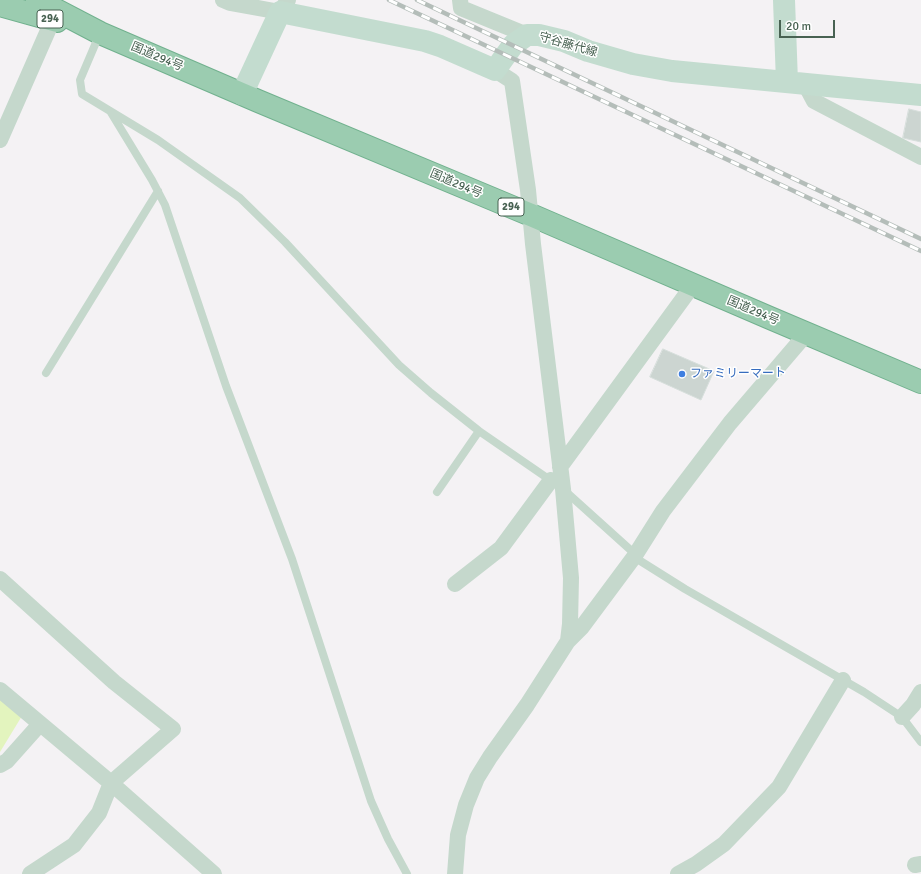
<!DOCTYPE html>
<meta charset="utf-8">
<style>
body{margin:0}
#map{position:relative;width:921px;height:874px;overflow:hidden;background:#f4f2f4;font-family:Signika,sans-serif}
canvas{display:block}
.scale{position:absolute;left:779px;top:20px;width:56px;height:18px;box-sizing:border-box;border:2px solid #486252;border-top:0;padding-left:5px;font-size:12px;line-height:14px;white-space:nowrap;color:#486252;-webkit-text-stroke:3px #fff;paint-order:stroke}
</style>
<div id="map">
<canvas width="921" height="874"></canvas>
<div class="scale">20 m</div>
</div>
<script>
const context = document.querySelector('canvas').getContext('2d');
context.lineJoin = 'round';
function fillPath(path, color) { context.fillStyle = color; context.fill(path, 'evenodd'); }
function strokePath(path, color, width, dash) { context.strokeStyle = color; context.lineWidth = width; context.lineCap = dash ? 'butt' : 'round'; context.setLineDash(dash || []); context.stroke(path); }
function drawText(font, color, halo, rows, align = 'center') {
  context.font = font + ' Signika,"Noto Sans JP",sans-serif'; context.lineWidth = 3; context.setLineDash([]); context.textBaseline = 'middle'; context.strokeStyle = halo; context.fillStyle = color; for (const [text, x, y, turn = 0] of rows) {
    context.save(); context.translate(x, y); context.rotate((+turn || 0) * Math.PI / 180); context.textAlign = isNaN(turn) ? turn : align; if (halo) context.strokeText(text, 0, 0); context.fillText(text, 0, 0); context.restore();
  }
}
const green = new Path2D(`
 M0,690L25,711L0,752Z`);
const building = new Path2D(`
 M909,109L921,112V142L903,138Z
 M663,349L714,371L701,400L650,377Z`);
const service = new Path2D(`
 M100,33L80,80L82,94L158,140L240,198L285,242L399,365L431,393L479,431L553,482
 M110,111L152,180L165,205L226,386L292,559L371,801L388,839L407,874
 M46,373L158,191
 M564,490L635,554
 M437,492L479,431
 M634,557L685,589L864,692L902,717L921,742`);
const minor = new Path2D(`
 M223,0L230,3L280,12L288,0
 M460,0L461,8L527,35
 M495,70L512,81L528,190L533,244L563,489L571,578L570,624L568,641
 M805,84L814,101L921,157
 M0,140L57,10
 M560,467L693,285
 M0,579L114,682L173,729L111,783L99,813L74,845L30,874
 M455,584L501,548L551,480
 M0,690L111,783L214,874
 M902,717L913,705L921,692
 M0,765L7,761L40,724
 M915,865L921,864
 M455,874L458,835L466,805L477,778L490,757L527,705L568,641L582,627L634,557L663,511L730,423L807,333
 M678,874L696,864L724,844L779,787L843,680`);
const secondary = new Path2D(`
 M784,0L787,82
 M242,94L280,12L425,41L440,46L495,70L513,45L527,35H539L564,41L588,51L633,64L672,71L921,95`);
const trunk = new Path2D(`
 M37,0L100,33L258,101L531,215L770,318L921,382
 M0,5L57,21`);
const rail = new Path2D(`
 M389,0L921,251
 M417,0L921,239`);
const markers = [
 [682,374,4,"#3f7fe0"]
];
const shields = [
 [50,19,26],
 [511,207,26]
];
const shieldNames = [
 ["294",50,19],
 ["294",511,207]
];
const streetNames = [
 ["守谷藤代線",568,45,16],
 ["国道294号",157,57,23],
 ["国道294号",456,184,23],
 ["国道294号",753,311,23]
];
const shopNames = [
 ["ファミリーマート",690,374]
];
fillPath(green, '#e3f4be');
fillPath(building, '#ccd5d1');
strokePath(building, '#d6dedb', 1);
strokePath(trunk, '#71b18e', 24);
strokePath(service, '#c5d8cc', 8);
strokePath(minor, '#c5d8cc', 16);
strokePath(secondary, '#c3dccf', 22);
strokePath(trunk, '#9bccb0', 22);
strokePath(rail, '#b4bdb9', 4.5);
strokePath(rail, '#fff', 3, [9]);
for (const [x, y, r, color] of markers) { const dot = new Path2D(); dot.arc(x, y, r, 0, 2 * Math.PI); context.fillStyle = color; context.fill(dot); strokePath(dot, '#fff', 1.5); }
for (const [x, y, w] of shields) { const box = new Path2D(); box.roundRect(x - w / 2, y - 9, w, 18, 3); context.fillStyle = '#fff'; context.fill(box); strokePath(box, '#486252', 1); }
drawText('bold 11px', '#486252', null, shieldNames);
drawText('12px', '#486252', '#fff', streetNames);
drawText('12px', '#366cbe', '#fff', shopNames, 'left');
</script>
